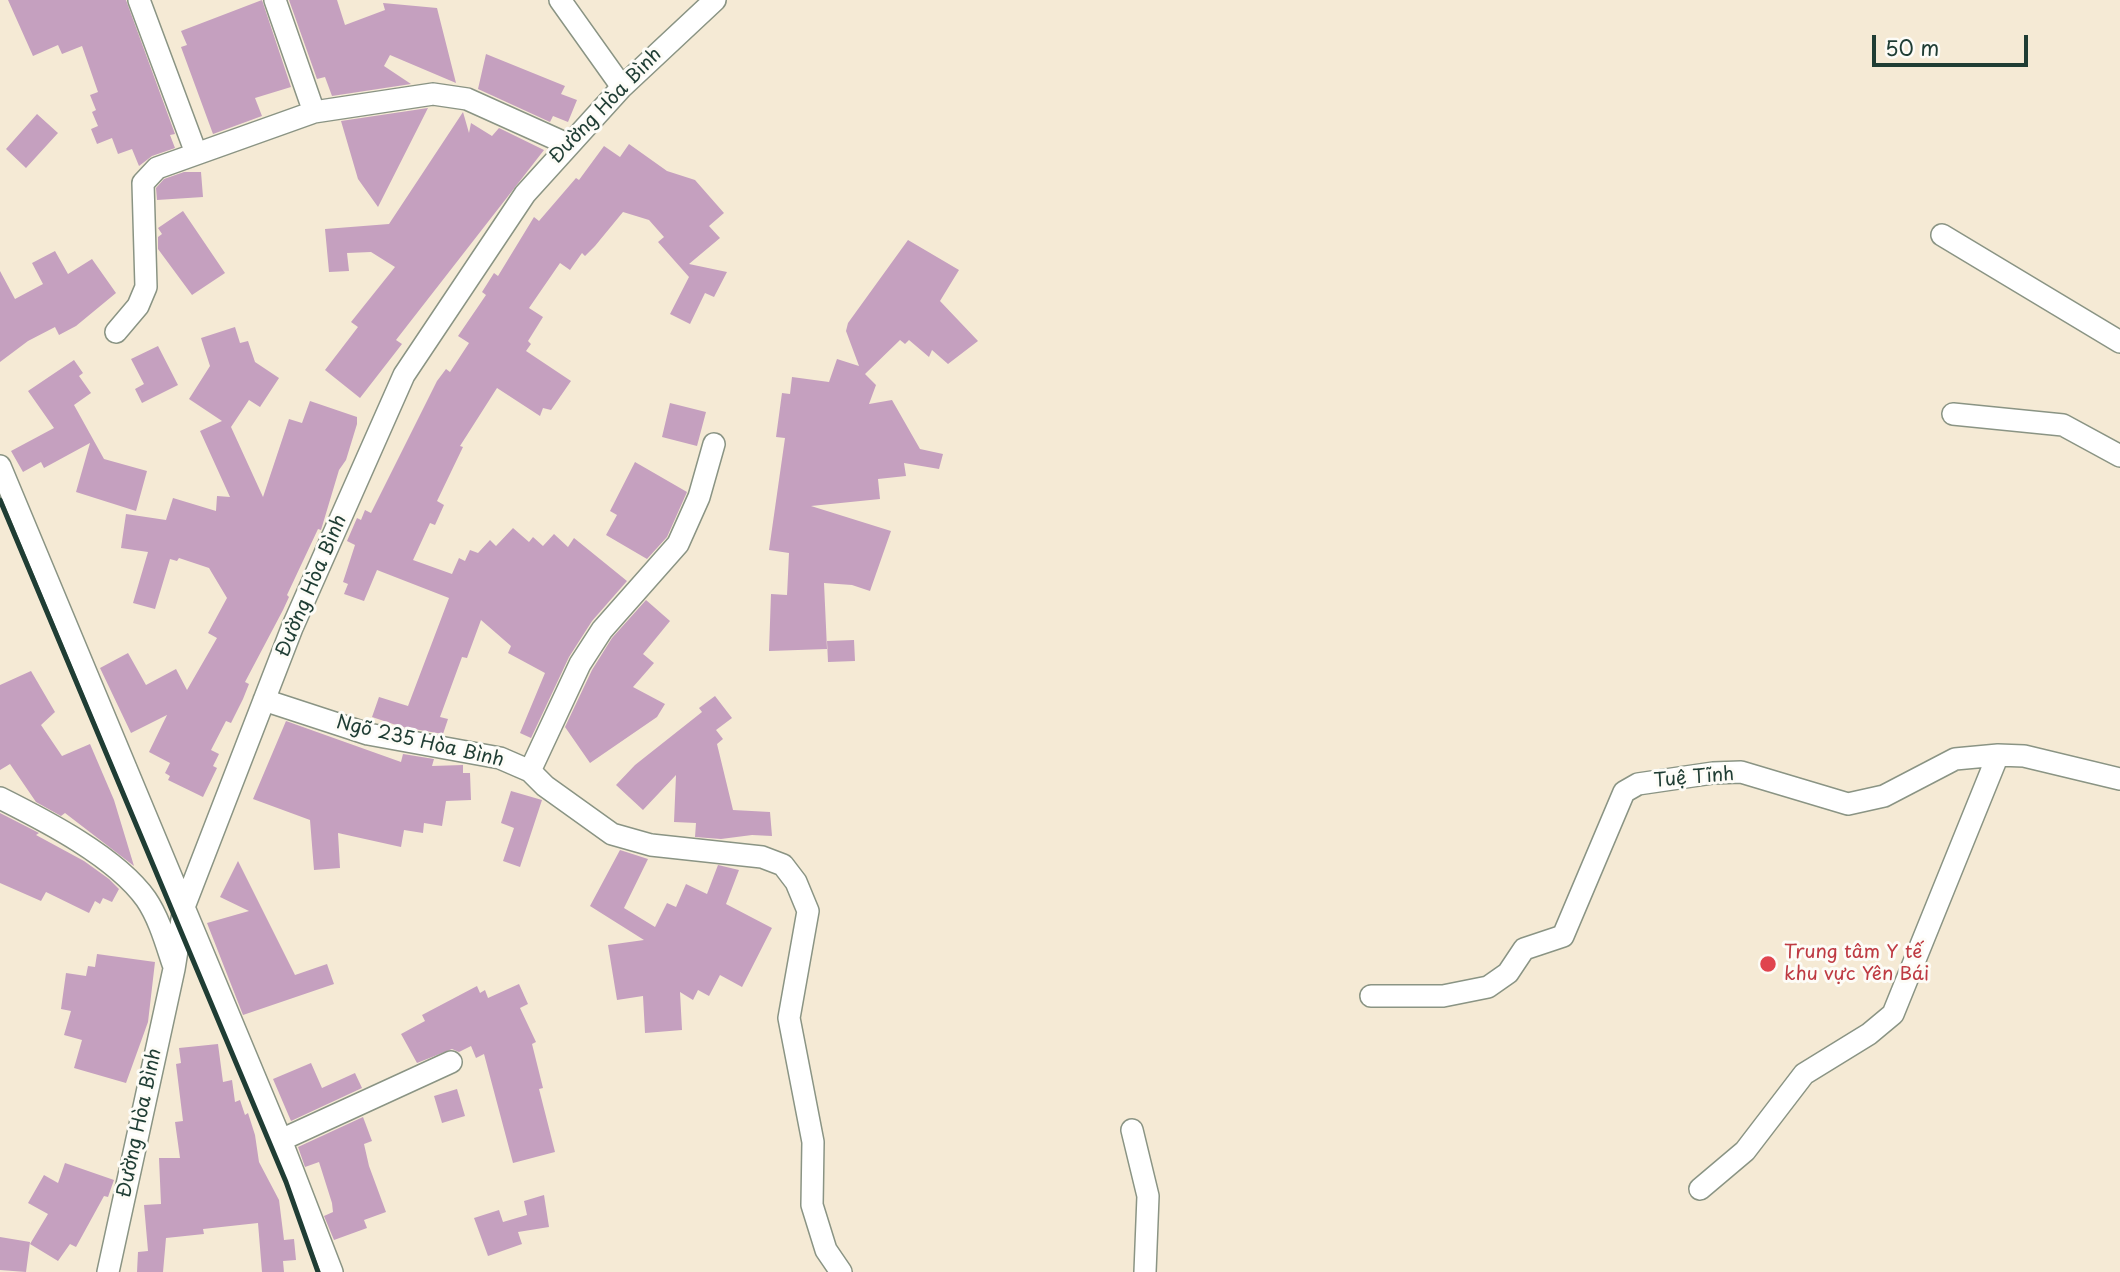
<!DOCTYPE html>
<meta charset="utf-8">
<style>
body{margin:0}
#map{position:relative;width:2120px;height:1272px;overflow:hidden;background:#f5ead5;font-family:"Playpen Sans",sans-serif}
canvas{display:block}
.scale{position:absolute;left:1872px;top:35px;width:156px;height:32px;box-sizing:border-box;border:4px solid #1f3d34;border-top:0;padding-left:9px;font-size:21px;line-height:24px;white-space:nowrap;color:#1f3d34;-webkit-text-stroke:5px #fdfcf7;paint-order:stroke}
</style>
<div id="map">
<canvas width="2120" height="1272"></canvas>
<div class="scale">50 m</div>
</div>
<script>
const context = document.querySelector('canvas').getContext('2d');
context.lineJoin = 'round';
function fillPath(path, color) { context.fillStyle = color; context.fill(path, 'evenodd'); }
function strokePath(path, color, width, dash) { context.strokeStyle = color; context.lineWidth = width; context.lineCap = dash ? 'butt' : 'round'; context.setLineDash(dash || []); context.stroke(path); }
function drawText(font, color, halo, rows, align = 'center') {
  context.font = font + ' "Playpen Sans",sans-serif'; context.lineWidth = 6; context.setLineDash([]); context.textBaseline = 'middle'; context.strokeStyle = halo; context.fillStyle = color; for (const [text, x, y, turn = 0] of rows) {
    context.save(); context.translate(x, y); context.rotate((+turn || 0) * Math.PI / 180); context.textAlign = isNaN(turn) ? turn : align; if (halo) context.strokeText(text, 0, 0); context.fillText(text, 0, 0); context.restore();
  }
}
const building = new Path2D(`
 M8,0H126L175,134L170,135L175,148L152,156L139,166L132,149L118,154L112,138L97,144L91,129L98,126L92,112L96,110L90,95L98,92L82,46L62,54L58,45L33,56Z
 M262,0L291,87L255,98L262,116L213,134L181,47L187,45L181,31Z
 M289,0H337L345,25L385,10L383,3L437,8L456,83L390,55L384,66L411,84L332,96L325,77L317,79Z
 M486,54L565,86L561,94L577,100L568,122L553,116L550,122L478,89Z
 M428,108L378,207L358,179L341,121Z
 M463,112L469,133L471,123L492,136L499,128L544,150L396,340L402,344L360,398L325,370L358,327L351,322L395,267L371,252L347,253L349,271L329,272L325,229L389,224Z
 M37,114L58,133L26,168L6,149Z
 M629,144L667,171L695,180L724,213L709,226L720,238L689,264L727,272L714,297L705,293L690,324L670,314L689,277L658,242L664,237L649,220L623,212L595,246L585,256L582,253L570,270L560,263L529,308L543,317L528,341L531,344L526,351L571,381L551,410L543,408L540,416L497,388L460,446L463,447L437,501L444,505L435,525L430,523L413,560L452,574L459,558L465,561L470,550L478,553L490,540L496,546L513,528L529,542L533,537L543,546L554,534L568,547L574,538L627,581L592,621L569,657L531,738L520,733L545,673L508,653L511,646L481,620L467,658L462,657L440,717L448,719L443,734L402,727L372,717L379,697L408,706L449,598L377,570L364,601L344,594L348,584L343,582L355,545L347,541L357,518L361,520L365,510L371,513L437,381L446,369L450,372L469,343L458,336L486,295L482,292L494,273L498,276L534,217L539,221L576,178L579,180L604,146L620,157Z
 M184,172H201L203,197L157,200L156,188L164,179Z
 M183,211L225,273L192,295L158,249V237L162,234L158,228Z
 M908,240L959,270L940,301L978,341L948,364L932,350L929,357L909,340L905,344L900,340L865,374L876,385L869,404L892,400L920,449L943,454L939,469L904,463L906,476L878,479L880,499L811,506L891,531L870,591L852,585L824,583L827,649L769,651L771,594L787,595L789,553L769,550L785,438L776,437L782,393L790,394L792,377L829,382L837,359L859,366L846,331L848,323Z
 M55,251L68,274L92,259L116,293L76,326L59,335L55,327L28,341L0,362V271L15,299L43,284L32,263Z
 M235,327L240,343L248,341L255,362L279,378L260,407L249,400L231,427L263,497L289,419L302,423L310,401L357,417V424L346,460L339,470L321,530L318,529L287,595L289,597L283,610L245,682L249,684L243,699L231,723L226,721L211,750L219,754L213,766L217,768L203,797L168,780L170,776L165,773L170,763L149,752L167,715L131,733L100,668L128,653L146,685L176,669L187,690L217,638L208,633L227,598L209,568L179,558L177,561L170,559L155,609L133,603L148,552L121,548L126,514L166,520L173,498L216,511L217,496L230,497L200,431L222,421L189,399L210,366L201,338Z
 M158,346L178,385L142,403L135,389L144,384L131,359Z
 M74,360L83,373L79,376L91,393L74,405L104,459L147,471L136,511L76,492L90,443L44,468L41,462L23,472L11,451L54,428L28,391Z
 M670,403L706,412L697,446L662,437Z
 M635,462L687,492L667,537L647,559L606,535L617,515L610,511Z
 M646,600L670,621L643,654L654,663L633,687L665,704L657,717L590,763L565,727L592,670L612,638Z
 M854,640L855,661L828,662L827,641Z
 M31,671L55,712L41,725L62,756L90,744L114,800L134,866L65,813L61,816L36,802L10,764L0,770V685Z
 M715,696L732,718L716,730L723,739L717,744L733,810L770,812L772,836L752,835L721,839L695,837L696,823L674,822L676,775L643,810L616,785L635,765L702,712L699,708Z
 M286,721L401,762L403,754L434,759L432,766L463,765V773H470L471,800L446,801L442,826L424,823L423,833L404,830L401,847L338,833L340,868L314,870L310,820L253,799Z
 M511,791L542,800L520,867L503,861L514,828L501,823Z
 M0,813L39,833L36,835L84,861L109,879L119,889L112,902L103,898L100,904L95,901L89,913L46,892L41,901L0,883Z
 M620,850L648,859L624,908L655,927L667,903L676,907L686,884L707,894L718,865L739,870L726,904L772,928L742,987L720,975L709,996L698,990L693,1000L680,992L682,1030L645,1033L643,996L617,1000L608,945L644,940L590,906Z
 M238,861L295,975L327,964L334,984L243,1015L207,923L249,911L220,897Z
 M97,954L155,962L148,1022L126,1083L74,1068L82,1040L64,1035L71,1011L61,1009L66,973L86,976L88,966L95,967Z
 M519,984L528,1004L520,1008L536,1042L532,1044L543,1088L539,1089L555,1152L513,1163L484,1054L476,1058L471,1046L459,1052L452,1049L417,1063L401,1034L425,1021L422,1015L477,986L480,993L485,990L488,998Z
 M218,1044L223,1082L232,1080L235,1102L240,1100L245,1115L248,1113L255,1135L259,1162L279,1200L284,1240L294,1239L296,1260L283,1261L284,1272H262L258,1223L203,1229L204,1234L166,1238L163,1272H137L138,1252L148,1251L144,1205L161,1204L159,1158H180L175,1122L183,1121L176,1064L181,1063L179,1048Z
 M311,1063L322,1088L355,1073L362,1088L291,1121L273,1079Z
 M457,1089L465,1116L442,1123L434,1096Z
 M363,1117L372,1141L364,1144L369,1166L386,1212L364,1220L367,1228L334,1240L324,1216L333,1212L332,1203L319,1162L305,1167L298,1147Z
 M65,1163L114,1180L108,1197L104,1196L76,1247L70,1244L58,1261L30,1244L48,1214L28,1203L44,1175L58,1183Z
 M544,1195L549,1227L518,1232L522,1244L488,1256L474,1218L499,1210L503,1222L527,1215L524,1201Z
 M0,1237L30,1242L26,1272L0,1270Z`);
const minor = new Path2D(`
 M139,0L196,153
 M275,0L314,112
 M560,0L622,87
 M1942,235L2120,342
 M116,332L138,306L146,287L143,183L157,168L314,112L433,94L467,99L567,144
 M1953,414L2063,425L2120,456
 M0,466L281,1140L332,1272
 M264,700L368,734L500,758L530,771L545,786L612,834L651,845L762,857L783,865L796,882L808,911L789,1018L813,1142L812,1205L826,1250L841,1272
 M530,771L580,664L602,630L678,544L699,497L714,444
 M0,798C46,821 116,857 146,899C159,918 166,943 173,964
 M1371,996H1443L1488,987L1508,973L1524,949L1563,936L1624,792L1638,784L1713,773L1741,772L1848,804L1884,796L1955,759L1998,755L2024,756L2120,779
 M1132,1130L1148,1196L1145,1272
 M281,1140L451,1062
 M1700,1189L1745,1151L1804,1074L1869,1034L1893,1014L1998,755
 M108,1272L174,969L184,907L292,628L404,375L525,194L622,87L715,0`);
const rail = new Path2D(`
 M0,500L286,1182L318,1272`);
const markers = [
 [1768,964,9,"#e0444e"]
];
const streetNames = [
 ["Đường Hòa Bình",606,106,-46],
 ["Đường Hòa Bình",312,586,-67],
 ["Ngõ 235 Hòa Bình",420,742,13],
 ["Tuệ Tĩnh",1694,778,-5],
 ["Đường Hòa Bình",140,1123,-78]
];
const healthNames = [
 ["Trung tâm Y tế",1784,953],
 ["khu vực Yên Bái",1784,975]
];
fillPath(building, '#c5a0bf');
strokePath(minor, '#8a9484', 24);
strokePath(minor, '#fff', 21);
strokePath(rail, '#1f3d34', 5);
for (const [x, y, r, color] of markers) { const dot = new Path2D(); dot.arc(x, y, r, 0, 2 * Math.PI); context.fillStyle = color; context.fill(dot); strokePath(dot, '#fdfcf7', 2.5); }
drawText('19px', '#1f3d34', '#fdfcf7', streetNames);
drawText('19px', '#be3a42', '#fdfcf7', healthNames, 'left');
</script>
